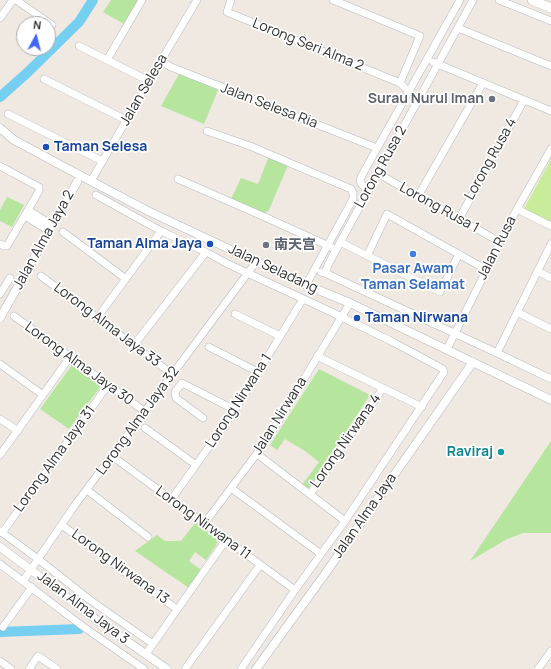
<!DOCTYPE html>
<meta charset="utf-8">
<style>
body{margin:0}
#map{position:relative;width:551px;height:669px;overflow:hidden;background:#efe9e1;font-family:Manrope,sans-serif}
canvas{display:block}
.north{position:absolute;left:16px;top:16px;width:40px;height:40px;box-sizing:border-box;background:#fff;border:1px solid #ababab;border-radius:50%;rotate:7deg;font-size:11px;font-weight:700;line-height:16px;text-align:center;color:#2e2e2e}
.north::after{content:'';display:block;margin:auto;width:14px;height:18px;background:#4264fb;clip-path:polygon(50% 0,100% 100%,50% 72%,0 100%)}
</style>
<div id="map">
<canvas width="551" height="669"></canvas>
<div class="north">N</div>
</div>
<script>
const context = document.querySelector('canvas').getContext('2d');
context.lineJoin = 'round';
function fillPath(path, color) { context.fillStyle = color; context.fill(path, 'evenodd'); }
function strokePath(path, color, width, dash) { context.strokeStyle = color; context.lineWidth = width; context.lineCap = dash ? 'butt' : 'round'; context.setLineDash(dash || []); context.stroke(path); }
function drawText(font, color, halo, rows, align = 'center') {
  context.font = font + ' Manrope,"Noto Sans SC",sans-serif'; context.lineWidth = 3.5; context.setLineDash([]); context.textBaseline = 'middle'; context.strokeStyle = halo; context.fillStyle = color; for (const [text, x, y, turn = 0] of rows) {
    context.save(); context.translate(x, y); context.rotate((+turn || 0) * Math.PI / 180); context.textAlign = isNaN(turn) ? turn : align; if (halo) context.strokeText(text, 0, 0); context.fillText(text, 0, 0); context.restore();
  }
}
const green = new Path2D(`
 M111,0H138L124,24L103,12Z
 M179,74L218,90L204,124L161,106Z
 M269,156L288,165L269,210L266,212L265,215L231,199L241,178L258,184Z
 M7,197L24,205L12,227L0,221V210Z
 M72,365L101,386L69,429L40,409Z
 M319,369L370,395L308,490L302,485L319,462L305,451L285,439L277,450L270,445Z
 M551,441V533H523L507,539L470,561Z
 M195,523L217,539V544L206,560L195,552L189,561L201,570L189,588L135,551L157,535L165,541H181Z`);
const pitch = new Path2D(`
 M551,159V223L524,209Z`);
const river = new Path2D(`
 M0,97L27,73L79,22L93,0
 M0,632L79,629`);
const minor = new Path2D(`
 M16,0L52,25
 M231,0L227,12L400,83L405,88L409,91
 M333,0L420,36L400,83
 M499,0L551,21
 M0,18L13,0
 M458,28L551,66
 M79,46L149,81
 M107,60L142,0
 M161,61L171,67L377,148
 M433,62L551,111
 M44,79L126,120
 M8,114L102,161
 M207,131L250,146L351,189L353,193V199L306,285
 M0,166L39,187V191L7,246H4L0,244
 M377,173L500,242
 M178,179L267,218L331,247
 M91,181L149,81L197,0
 M369,189L362,185L360,181L361,177L460,0
 M96,195L161,231L206,252L228,264L323,308L393,342L443,369L444,372L442,375L345,521L295,590L241,669
 M418,196L483,83
 M517,209L551,226
 M28,210L52,225
 M25,216L49,231
 M459,219L524,100
 M63,232L126,279
 M340,242L440,292L459,254
 M367,256L387,214L487,270
 M537,271L551,278
 M321,272L325,273L497,353L551,379
 M325,273L328,265L336,250L473,0
 M41,276L172,374
 M0,294L10,278
 M517,312L551,329
 M235,314L280,336
 M14,316L144,411
 M97,318L161,231
 M134,345L206,252
 M209,347L258,372
 M447,349L517,209L551,149
 M497,353L551,244
 M317,356L422,407
 M0,364L43,395
 M203,418L176,398L175,392L182,383L235,410
 M0,419L18,431
 M145,428L196,465
 M257,454L345,521
 M0,455L70,357
 M112,456L295,590
 M231,488L321,554
 M87,490L148,537
 M310,494L383,388
 M171,500L233,413L303,299
 M204,524L267,440L350,303
 M62,525L112,563L177,609
 M0,531L38,559L90,600L153,644
 M2,533L108,385
 M0,564L85,628L144,669
 M23,581L75,505L256,262
 M3,627L32,587
 M146,654L226,540
 M0,661L11,669
 M29,669L38,656L57,669
 M185,669L260,565
 M538,669L551,651`);
const tertiary = new Path2D(`
 M0,128L14,140L66,168L148,211L306,285L350,303L551,400
 M0,318L77,182
 M0,547L31,570L94,618L167,669
 M256,669L325,574L473,362`);
const secondary = new Path2D(`
 M532,0L551,8`);
const markers = [
 [492,99,4,"#6b7280"],
 [46,147,4,"#1a4fb4"],
 [210,244,4,"#1a4fb4"],
 [266,245,4,"#6b7280"],
 [413,254,4,"#3f7fe0"],
 [357,318,4,"#1a4fb4"],
 [501,452,4,"#0f9aa8"]
];
const streetNames = [
 ["Lorong Seri Alma 2",308,45,22],
 ["Jalan Selesa",144,90,-60],
 ["Jalan Selesa Ria",269,106,21],
 ["Lorong Rusa 4",491,159,-61],
 ["Lorong Rusa 2",381,167,-61],
 ["Lorong Rusa 1",439,208,29],
 ["Jalan Alma Jaya 2",44,240,-61],
 ["Jalan Rusa",497,248,-63],
 ["Jalan Seladang",273,269,25],
 ["Lorong Alma Jaya 33",107,325,37],
 ["Lorong Alma Jaya 30",79,364,36],
 ["Lorong Nirwana 1",239,401,-57],
 ["Jalan Nirwana",280,416,-58],
 ["Lorong Alma Jaya 32",138,421,-54],
 ["Lorong Nirwana 4",346,441,-55],
 ["Lorong Alma Jaya 31",55,459,-54],
 ["Jalan Alma Jaya",365,516,-55],
 ["Lorong Nirwana 11",203,523,36],
 ["Lorong Nirwana 13",120,567,36],
 ["Jalan Alma Jaya 3",83,608,37]
];
const worshipNames = [
 ["Surau Nurul Iman",484,99],
 ["南天宫",274,245,"left"]
];
const transitNames = [
 ["Taman Selesa",54,147],
 ["Taman Alma Jaya",202,244,"right"],
 ["Taman Nirwana",365,318]
];
const shopNames = [
 ["Pasar Awam",413,269],
 ["Taman Selamat",413,285]
];
const cultureNames = [
 ["Raviraj",493,452]
];
fillPath(green, '#b6e59e');
fillPath(pitch, '#c9ec9a');
strokePath(river, '#75cff0', 10);
strokePath(minor, '#b4b7c1', 8);
strokePath(tertiary, '#b4b7c1', 9);
strokePath(secondary, '#b4b7c1', 10);
strokePath(minor, '#fff', 7);
strokePath(tertiary, '#fff', 8);
strokePath(secondary, '#fff', 9);
for (const [x, y, r, color] of markers) { const dot = new Path2D(); dot.arc(x, y, r, 0, 2 * Math.PI); context.fillStyle = color; context.fill(dot); strokePath(dot, '#fff', 1.5); }
drawText('14px', '#2e2e2e', '#fff', streetNames);
drawText('bold 14px', '#5b616d', '#fff', worshipNames, 'right');
drawText('bold 14px', '#164399', '#fff', transitNames, 'left');
drawText('bold 14px', '#366cbe', '#fff', shopNames);
drawText('bold 14px', '#0d838f', '#fff', cultureNames, 'right');
</script>
